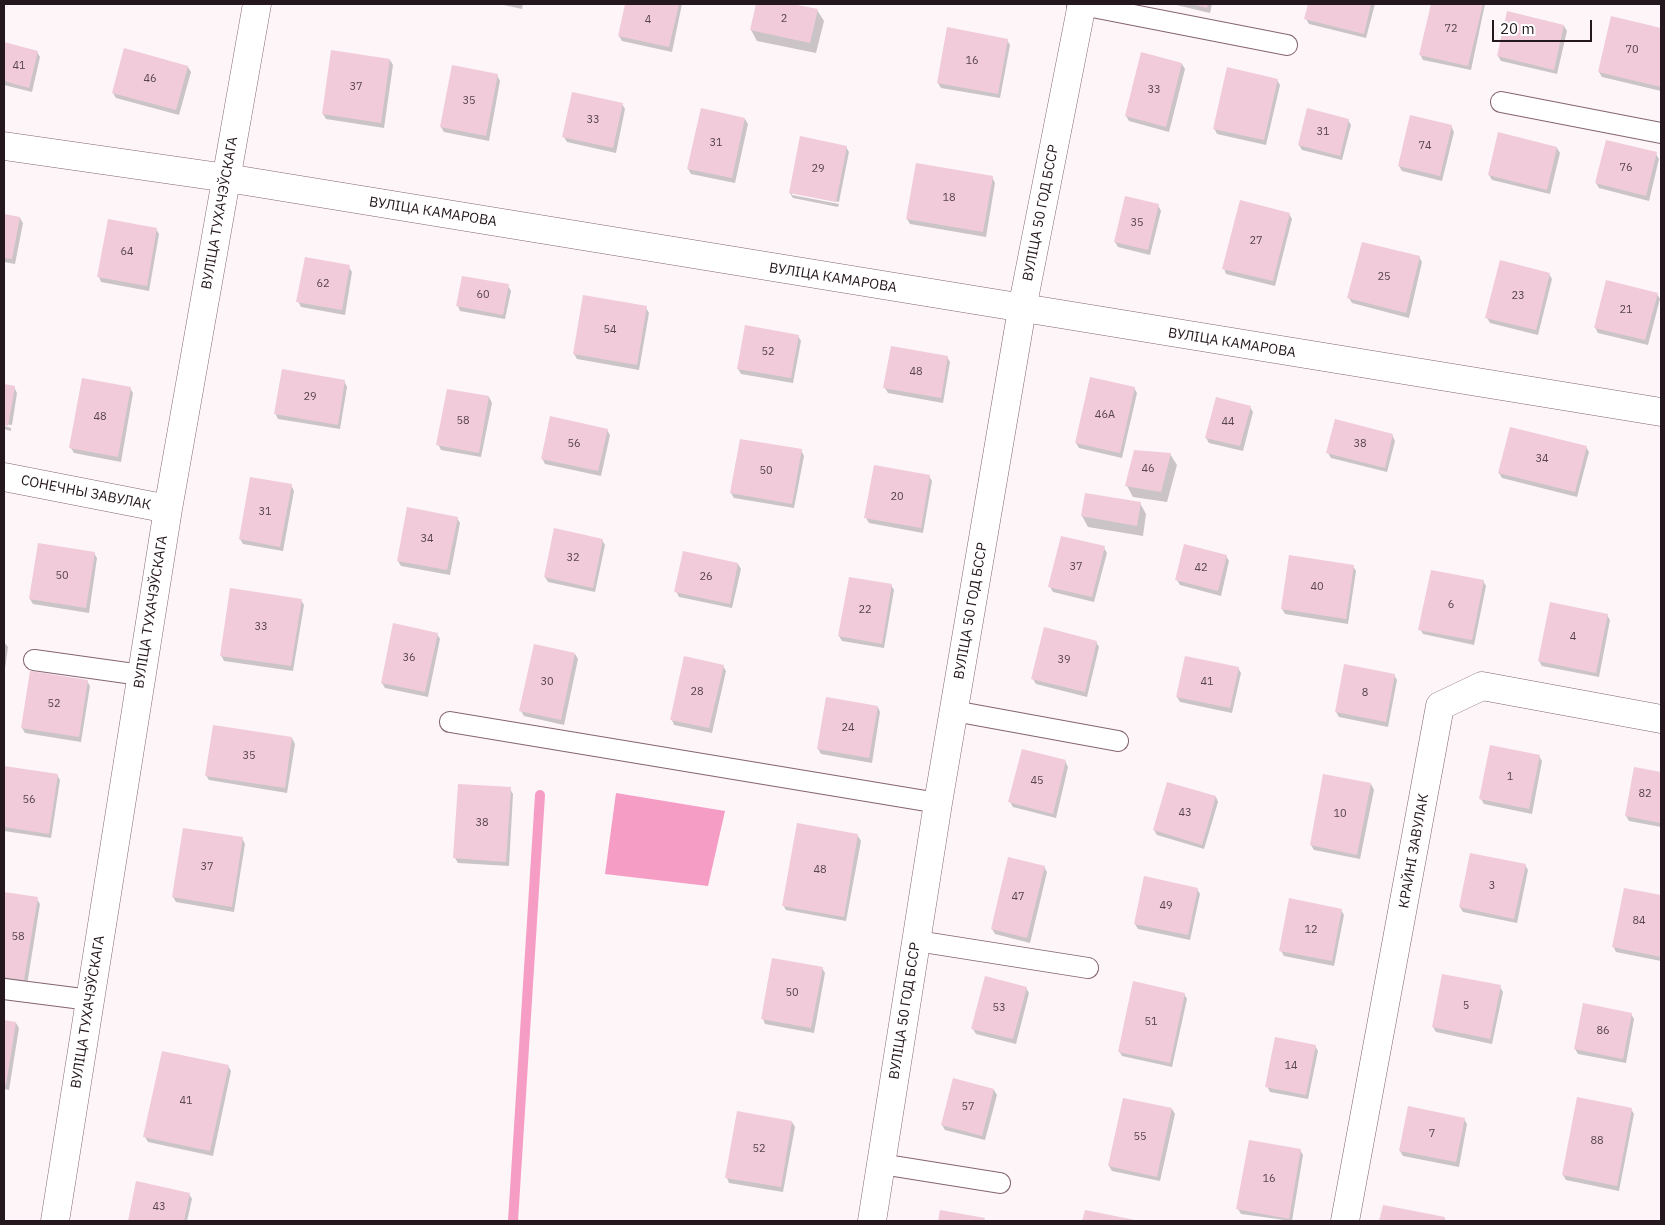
<!DOCTYPE html>
<meta charset="utf-8">
<style>
body{margin:0}
#map{position:relative;width:1665px;height:1225px;overflow:hidden;background:#fdf5f8;font-family:"IBM Plex Sans",sans-serif}
canvas{display:block}
.frame{position:absolute;inset:0;border:5px solid #24171d;pointer-events:none}
.scale{position:absolute;left:1492px;top:20px;width:100px;height:22px;box-sizing:border-box;border:2px solid #24171d;border-top:0;padding-left:6px;font-size:15px;line-height:18px;white-space:nowrap;color:#24171d;-webkit-text-stroke:4px #fff;paint-order:stroke}
</style>
<div id="map">
<canvas width="1665" height="1225"></canvas>
<div class="frame"></div>
<div class="scale">20 m</div>
</div>
<script>
const context = document.querySelector('canvas').getContext('2d');
context.lineJoin = 'round';
function fillPath(path, color) { context.fillStyle = color; context.fill(path, 'evenodd'); }
function strokePath(path, color, width, dash) { context.strokeStyle = color; context.lineWidth = width; context.lineCap = dash ? 'butt' : 'round'; context.setLineDash(dash || []); context.stroke(path); }
function drawText(font, color, halo, rows, align = 'center') {
  context.font = font + ' "IBM Plex Sans",sans-serif'; context.lineWidth = 5; context.setLineDash([]); context.textBaseline = 'middle'; context.strokeStyle = halo; context.fillStyle = color; for (const [text, x, y, turn = 0] of rows) {
    context.save(); context.translate(x, y); context.rotate((+turn || 0) * Math.PI / 180); context.textAlign = isNaN(turn) ? turn : align; if (halo) context.strokeText(text, 0, 0); context.fillText(text, 0, 0); context.restore();
  }
}
const water = new Path2D(`
 M616,793L725,811L708,886L605,874Z`);
const shadow = new Path2D(`
 M499,4H523L522,9Z
 M626,4H682L672,52L622,41L619,36Z
 M757,4H785L817,10L824,21L816,53L757,41L751,30Z
 M1172,4H1212L1210,13Z
 M1310,4H1375L1366,38L1309,24L1306,19Z
 M1432,4H1485L1471,70L1423,60L1420,54Z
 M1612,17L1661,29V91L1602,77L1599,72Z
 M1564,26L1567,31L1557,74L1501,61L1498,56Z
 M1007,40L1010,45L1000,98L941,88L938,83Z
 M4,43L37,52L40,57L32,92L4,85Z
 M390,60L393,65L384,128L326,119L323,114Z
 M1182,64L1185,69L1169,132L1129,121L1126,116Z
 M188,67L191,72L179,115L116,98L113,93Z
 M497,75L500,81L489,141L444,132L441,127Z
 M1277,80L1280,85L1266,145L1217,134L1214,128Z
 M622,104L625,109L616,153L567,142L564,137Z
 M745,119L748,124L735,183L691,174L688,169Z
 M1348,120L1351,125L1342,160L1302,150L1299,145Z
 M1451,126L1454,132L1442,181L1402,171L1399,166Z
 M846,147L849,152L839,202L792,192V195L839,204L838,207L793,198L790,193Z
 M1557,148L1560,153L1550,194L1492,180L1489,175Z
 M1656,154L1659,159L1649,201L1599,188L1596,183Z
 M992,177L995,183L986,237L910,224L907,219Z
 M1158,205L1161,211L1150,255L1118,247L1115,242Z
 M1289,214L1292,219L1275,286L1226,274L1224,268Z
 M4,215L20,218L23,223L15,264L4,262Z
 M156,229L159,234L149,291L101,282L99,277Z
 M1419,257L1422,262L1409,318L1352,303L1349,298Z
 M349,267L352,272L345,315L301,307L298,301Z
 M1549,274L1552,279L1538,335L1490,323L1487,318Z
 M508,286L511,291L505,319L460,311L458,306Z
 M1657,294L1660,299L1648,345L1598,333L1595,327Z
 M646,308L649,313L639,370L577,359L574,354Z
 M798,336L801,341L793,383L741,374L738,369Z
 M947,357L950,362L943,403L888,393L885,388Z
 M344,381L347,387L340,429L278,419L275,413Z
 M4,386L14,387L17,393L12,425L4,424Z
 M130,388L133,393L121,462L74,453L71,448Z
 M1134,388L1137,393L1122,458L1079,448L1076,443Z
 M489,397L492,403L481,457L441,450L438,444Z
 M1250,407L1253,412L1243,451L1209,443L1206,438Z
 M4,426L11,428V431L4,429Z
 M607,430L610,435L601,476L545,464L542,458Z
 M1392,435L1395,441L1387,472L1331,458L1328,453Z
 M1586,447L1589,452L1577,497L1502,478L1499,473Z
 M801,450L804,456L794,508L734,498L731,493Z
 M1170,454L1177,465L1167,502L1133,497L1127,486Z
 M929,476L932,481L923,533L869,523L866,518Z
 M291,485L294,491L283,551L243,544L240,539Z
 M1140,503L1146,514L1143,536L1088,527L1082,516Z
 M457,518L460,523L450,575L401,566L398,561Z
 M602,540L605,545L595,592L548,582L545,577Z
 M1104,548L1107,553L1094,602L1053,592L1050,587Z
 M94,553L97,558L89,613L33,604L30,599Z
 M1226,556L1229,561L1221,596L1180,585L1177,580Z
 M738,564L741,569L732,608L679,597L676,591Z
 M1353,566L1356,571L1348,624L1285,614L1282,609Z
 M1483,581L1486,586L1474,645L1423,634L1420,629Z
 M891,585L894,590L884,648L842,641L839,636Z
 M301,600L304,605L293,671L224,661L221,655Z
 M1607,615L1610,620L1599,677L1542,666L1539,661Z
 M437,634L440,639L428,697L385,688L382,683Z
 M4,642L8,647L4,676Z
 M1096,642L1099,647L1087,697L1036,684L1033,679Z
 M575,654L578,659L564,725L524,716L521,711Z
 M723,666L726,671L712,733L674,725L672,720Z
 M1238,668L1241,673L1232,713L1180,702L1177,697Z
 M1394,675L1397,680L1388,727L1339,717L1336,712Z
 M87,681L90,686L81,742L25,733L22,728Z
 M878,707L880,712L872,763L821,754L818,749Z
 M292,738L295,744L287,793L209,780L206,775Z
 M1539,756L1542,761L1532,814L1484,804L1481,799Z
 M1065,761L1068,767L1056,818L1013,807L1010,802Z
 M4,767L57,775L60,780L51,838L4,831Z
 M1635,768L1661,773V827L1629,821L1626,816Z
 M1371,784L1374,790L1360,859L1314,850L1311,845Z
 M510,789L513,794L509,866L458,863L455,858Z
 M1216,797L1218,802L1204,849L1157,835L1154,830Z
 M858,836L861,841L846,921L786,910L783,905Z
 M242,838L245,844L234,912L176,902L173,897Z
 M1471,854L1525,865L1528,870L1517,923L1463,912L1460,907Z
 M1044,867L1047,872L1030,943L995,934L992,929Z
 M1197,889L1200,894L1190,940L1138,929L1135,924Z
 M1625,889L1661,896V961L1616,952L1613,946Z
 M4,893L37,899L40,904L27,985L4,981Z
 M1341,910L1344,915L1334,966L1284,956L1281,951Z
 M822,968L825,973L814,1033L765,1024L763,1019Z
 M1443,975L1500,987L1503,992L1492,1044L1436,1032L1433,1027Z
 M1026,988L1029,993L1016,1044L976,1034L973,1029Z
 M1184,994L1187,999L1172,1067L1122,1056L1119,1051Z
 M1631,1014L1634,1019L1626,1063L1578,1054L1575,1049Z
 M4,1021L16,1023L19,1028L9,1090L4,1089Z
 M1315,1046L1318,1051L1308,1099L1270,1092L1267,1086Z
 M228,1066L231,1071L213,1156L148,1142L145,1137Z
 M994,1090L997,1095L985,1140L945,1130L942,1125Z
 M1172,1109L1175,1114L1160,1181L1112,1171L1109,1166Z
 M1631,1109L1634,1114L1619,1191L1566,1180L1563,1175Z
 M1464,1119L1467,1124L1459,1167L1403,1156L1400,1151Z
 M792,1122L795,1127L783,1192L729,1183L727,1178Z
 M1300,1150L1303,1155L1292,1221L1241,1214L1238,1209Z
 M137,1183L189,1194L192,1199L187,1221H129Z
 M1384,1207L1444,1218L1446,1221H1381Z`);
const stream = new Path2D(`
 M513,1221L540,795`);
const building = new Path2D(`
 M625,4H679L669,47L618,36Z
 M756,4H792L818,9L810,43L750,30Z
 M1191,4H1208L1207,8Z
 M1308,4H1371L1364,34L1304,19Z
 M1431,4H1483L1468,66L1419,55Z
 M1507,11L1564,25L1554,70L1497,56Z
 M1611,16L1661,28V87L1598,72Z
 M947,27L1008,39L998,94L937,83Z
 M4,42L38,51L29,88L4,81Z
 M124,48L188,66L176,110L112,93Z
 M331,50L390,59L381,123L322,114Z
 M1141,52L1182,63L1166,127L1125,116Z
 M452,65L498,74L486,136L440,127Z
 M1227,67L1278,79L1264,140L1213,129Z
 M572,92L623,103L613,148L562,137Z
 M701,108L745,118L732,178L687,169Z
 M1307,108L1349,119L1340,156L1298,145Z
 M1410,115L1452,125L1440,176L1398,166Z
 M1498,132L1557,147L1547,190L1488,175Z
 M800,136L847,146L836,202L789,193Z
 M1606,140L1657,152L1646,196L1595,183Z
 M916,163L993,176L983,232L906,219Z
 M1125,196L1159,204L1148,250L1114,242Z
 M1240,200L1290,213L1273,281L1222,269Z
 M4,214L20,217L12,259L4,258Z
 M108,219L157,228L147,286L97,277Z
 M1362,242L1420,256L1406,313L1347,298Z
 M305,257L350,265L342,310L296,302Z
 M1500,260L1550,273L1536,330L1485,318Z
 M462,276L509,284L503,315L456,306Z
 M1606,280L1658,293L1645,340L1594,328Z
 M583,295L647,306L637,365L573,354Z
 M745,325L799,335L791,378L737,369Z
 M891,346L948,356L941,398L883,388Z
 M282,369L345,380L338,425L274,414Z
 M1090,377L1135,387L1120,453L1075,443Z
 M82,378L131,387L118,457L69,448Z
 M4,384L15,386L8,426L4,425Z
 M447,389L489,396L479,453L436,445Z
 M1216,397L1251,406L1240,446L1205,438Z
 M550,416L608,429L598,471L541,459Z
 M1335,419L1393,434L1385,468L1326,453Z
 M1510,427L1587,446L1575,492L1498,473Z
 M740,439L802,449L792,504L730,493Z
 M1134,450L1171,453L1161,492L1125,486Z
 M874,465L930,475L921,528L864,518Z
 M250,477L292,484L280,547L239,539Z
 M1085,493L1141,502L1137,526L1081,516Z
 M407,507L458,517L447,570L397,561Z
 M554,528L603,539L593,588L544,577Z
 M1061,536L1105,546L1092,597L1048,587Z
 M38,543L95,552L86,608L29,599Z
 M1184,544L1227,555L1218,591L1175,580Z
 M683,551L738,563L730,604L674,592Z
 M1289,555L1354,565L1346,619L1281,609Z
 M1431,570L1484,580L1472,640L1418,630Z
 M849,577L892,584L882,644L838,636Z
 M230,588L302,599L291,666L220,656Z
 M1550,602L1608,614L1596,673L1538,661Z
 M393,623L438,633L425,692L381,683Z
 M1044,627L1097,641L1085,692L1031,679Z
 M534,644L575,653L561,720L519,711Z
 M684,656L724,665L709,728L670,720Z
 M1185,656L1239,667L1230,708L1176,697Z
 M1344,664L1395,674L1386,722L1335,712Z
 M30,671L88,680L79,737L21,728Z
 M826,697L878,706L869,758L817,749Z
 M213,725L292,737L285,788L205,776Z
 M1490,745L1540,755L1529,809L1479,799Z
 M1022,749L1066,760L1053,814L1008,802Z
 M4,766L58,774L49,834L4,827Z
 M1634,767L1661,772V823L1625,816Z
 M1323,774L1371,783L1357,855L1310,845Z
 M1167,782L1216,796L1202,845L1153,830Z
 M458,784L511,787L506,862L453,858Z
 M797,823L858,834L844,917L782,906Z
 M183,828L243,837L232,907L172,897Z
 M1470,853L1526,864L1514,919L1459,907Z
 M1008,857L1045,866L1027,938L991,929Z
 M1144,876L1198,888L1188,935L1134,924Z
 M1624,888L1661,895V957L1612,947Z
 M4,892L38,897L24,980L4,977Z
 M1289,898L1342,909L1332,961L1279,951Z
 M772,958L823,967L811,1028L761,1019Z
 M1442,974L1501,985L1490,1039L1432,1027Z
 M985,976L1027,987L1013,1039L971,1029Z
 M1133,981L1185,993L1170,1063L1118,1052Z
 M1583,1003L1632,1013L1623,1059L1574,1049Z
 M4,1020L16,1022L6,1085H4Z
 M1275,1037L1316,1045L1306,1095L1265,1087Z
 M162,1051L229,1065L210,1151L143,1137Z
 M953,1078L994,1089L982,1136L941,1125Z
 M1577,1097L1632,1108L1617,1186L1562,1175Z
 M1123,1098L1172,1108L1157,1177L1108,1166Z
 M1408,1106L1465,1118L1456,1162L1399,1151Z
 M737,1111L792,1121L781,1187L725,1178Z
 M1249,1140L1301,1149L1289,1219L1236,1209Z
 M136,1181L190,1193L184,1221H128Z
 M1383,1205L1445,1217L1444,1221H1379Z
 M940,1210L985,1218L984,1221H938Z
 M1085,1210L1135,1220V1221H1082Z`);
const lane = new Path2D(`
 M1077,4L1287,45
 M1501,102L1661,133
 M34,660L141,675
 M954,711L1118,741
 M450,722L938,803
 M917,941L1088,968
 M4,989L90,1000
 M881,1164L1000,1183`);
const street = new Path2D(`
 M4,146L227,178L1661,412
 M4,477L168,509
 M55,1221L168,509L257,4
 M872,1221L938,803L1022,309L1082,4
 M1345,1221L1440,706L1482,686L1661,719`);
const numberNames = [
 ["2",784,19],
 ["4",648,20],
 ["72",1451,29],
 ["70",1632,50],
 ["16",972,61],
 ["41",19,66],
 ["46",150,79],
 ["37",356,87],
 ["33",1154,90],
 ["35",469,101],
 ["33",593,120],
 ["31",1323,132],
 ["31",716,143],
 ["74",1425,146],
 ["76",1626,168],
 ["29",818,169],
 ["18",949,198],
 ["35",1137,223],
 ["27",1256,241],
 ["64",127,252],
 ["25",1384,277],
 ["62",323,284],
 ["60",483,295],
 ["23",1518,296],
 ["21",1626,310],
 ["54",610,330],
 ["52",768,352],
 ["48",916,372],
 ["29",310,397],
 ["46А",1105,415],
 ["48",100,417],
 ["58",463,421],
 ["44",1228,422],
 ["56",574,444],
 ["38",1360,444],
 ["34",1542,459],
 ["46",1148,469],
 ["50",766,471],
 ["20",897,497],
 ["31",265,512],
 ["34",427,539],
 ["32",573,558],
 ["37",1076,567],
 ["42",1201,568],
 ["50",62,576],
 ["26",706,577],
 ["40",1317,587],
 ["6",1451,605],
 ["22",865,610],
 ["33",261,627],
 ["4",1573,637],
 ["36",409,658],
 ["39",1064,660],
 ["30",547,682],
 ["41",1207,682],
 ["28",697,692],
 ["8",1365,693],
 ["52",54,704],
 ["24",848,728],
 ["35",249,756],
 ["1",1510,777],
 ["45",1037,781],
 ["82",1645,794],
 ["56",29,800],
 ["43",1185,813],
 ["10",1340,814],
 ["38",482,823],
 ["37",207,867],
 ["48",820,870],
 ["3",1492,886],
 ["47",1018,897],
 ["49",1166,906],
 ["84",1639,921],
 ["12",1311,930],
 ["58",18,937],
 ["50",792,993],
 ["5",1466,1006],
 ["53",999,1008],
 ["51",1151,1022],
 ["86",1603,1031],
 ["14",1291,1066],
 ["41",186,1101],
 ["57",968,1107],
 ["7",1432,1134],
 ["55",1140,1137],
 ["88",1597,1141],
 ["52",759,1149],
 ["16",1269,1179],
 ["43",159,1207]
];
const streetNames = [
 ["ВУЛІЦА КАМАРОВА",433,212,9],
 ["ВУЛІЦА ТУХАЧЭЎСКАГА",220,213,-80],
 ["ВУЛІЦА 50 ГОД БССР",1041,213,-79],
 ["ВУЛІЦА КАМАРОВА",833,278,9],
 ["ВУЛІЦА КАМАРОВА",1232,343,9],
 ["СОНЕЧНЫ ЗАВУЛАК",86,493,11],
 ["ВУЛІЦА 50 ГОД БССР",971,611,-80],
 ["ВУЛІЦА ТУХАЧЭЎСКАГА",151,612,-81],
 ["КРАЙНІ ЗАВУЛАК",1414,851,-80],
 ["ВУЛІЦА 50 ГОД БССР",905,1011,-81],
 ["ВУЛІЦА ТУХАЧЭЎСКАГА",88,1012,-81]
];
fillPath(water, '#f59dc4');
fillPath(shadow, '#0003');
strokePath(stream, '#f59dc4', 10);
fillPath(building, '#f1cbda');
strokePath(lane, '#856472', 22);
strokePath(street, '#856472', 29);
strokePath(lane, '#fff', 20);
strokePath(street, '#fff', 28);
drawText('11px', '#57444c', null, numberNames);
drawText('14px', '#24171d', '#fff', streetNames);
</script>
